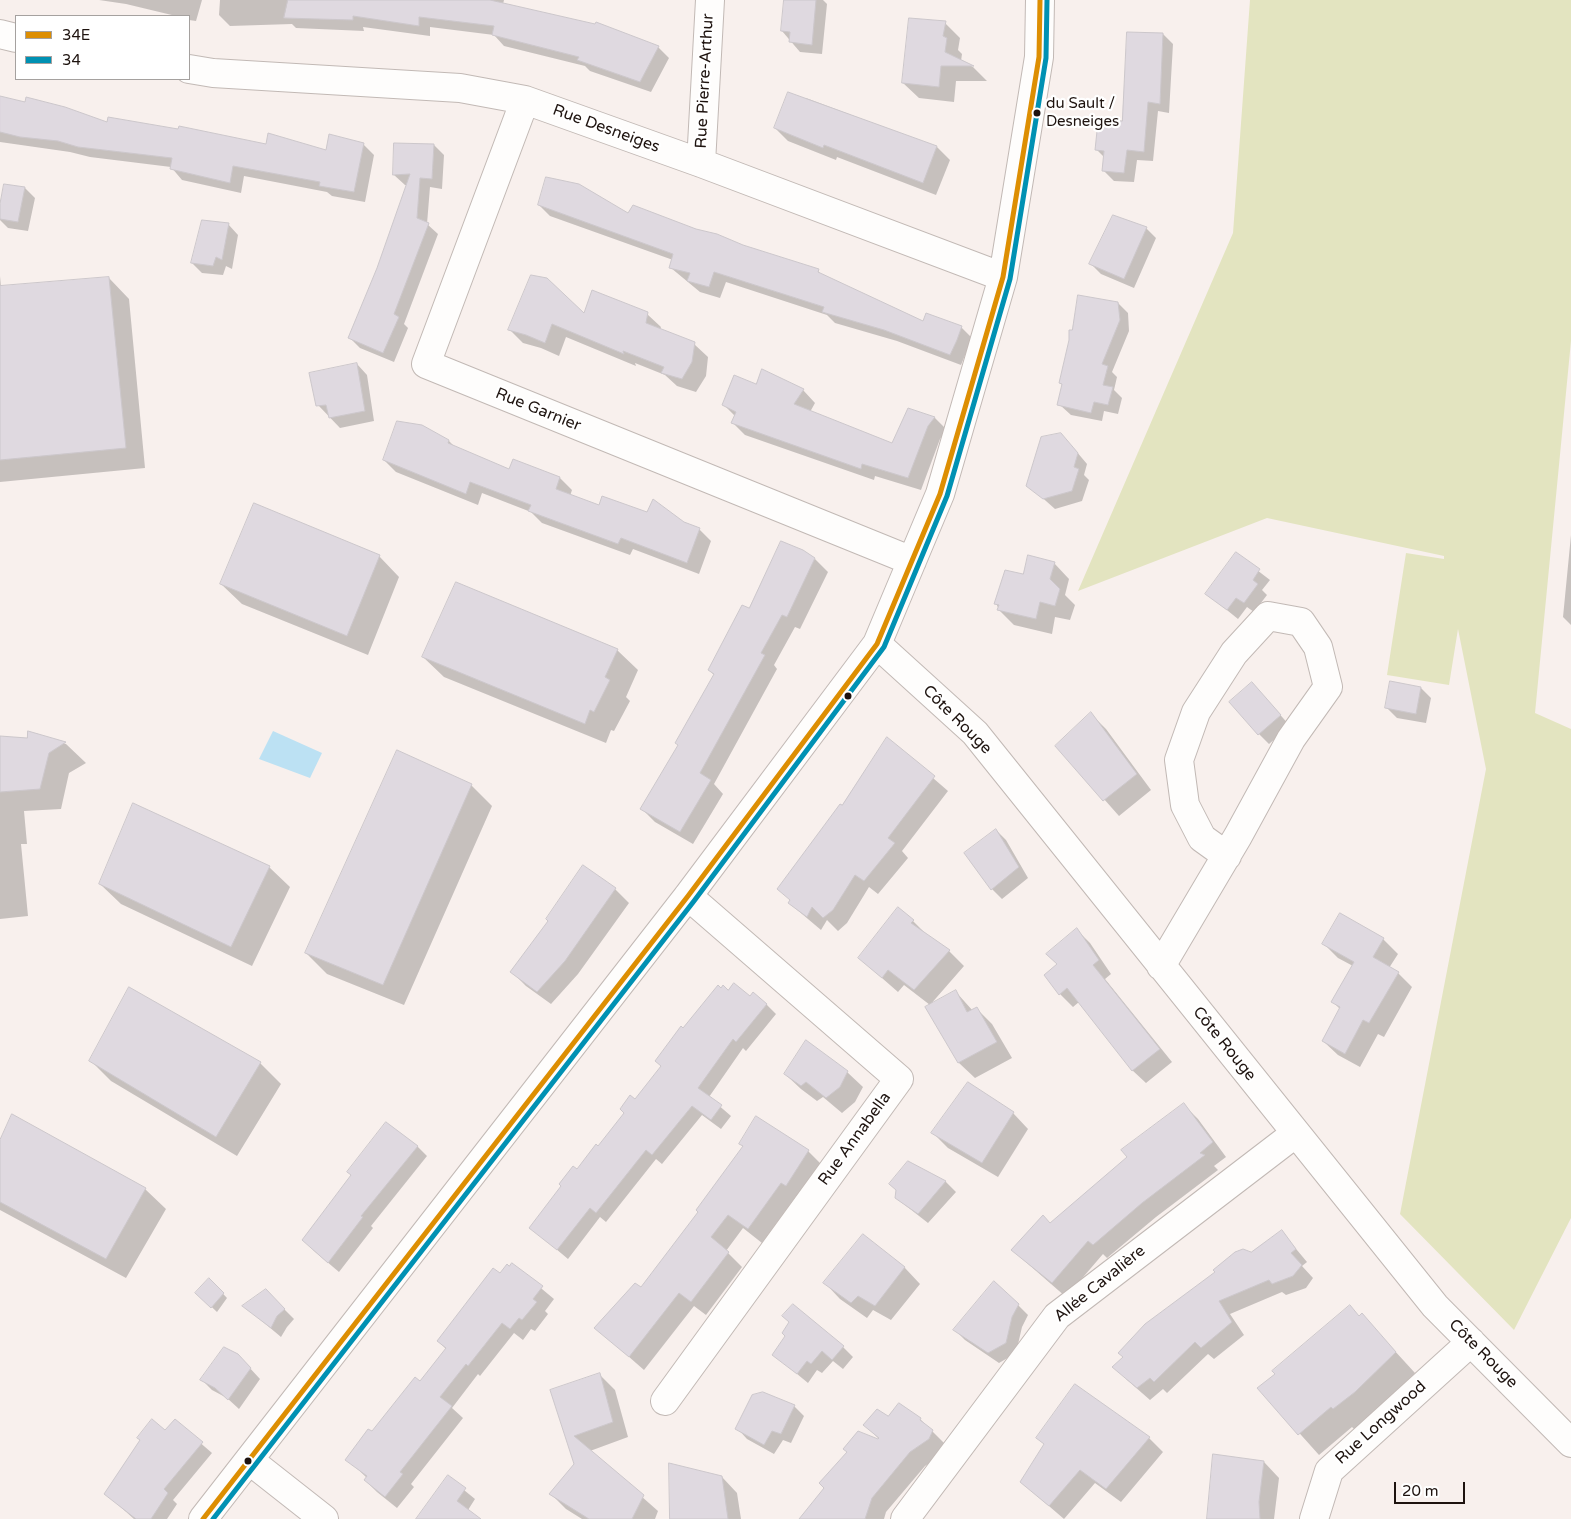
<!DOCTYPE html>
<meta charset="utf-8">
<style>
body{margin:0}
#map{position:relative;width:1571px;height:1519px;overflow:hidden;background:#f8f0ed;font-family:"Varela Round",sans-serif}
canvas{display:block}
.legend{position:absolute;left:15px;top:15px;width:175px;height:65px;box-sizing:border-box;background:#fff;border:1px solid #a5a19f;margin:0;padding:6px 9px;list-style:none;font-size:15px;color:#1e130f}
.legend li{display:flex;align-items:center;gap:10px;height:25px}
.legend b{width:25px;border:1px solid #a5a19f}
.scale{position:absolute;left:1394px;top:1482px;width:71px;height:22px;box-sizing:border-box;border:2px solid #1e130f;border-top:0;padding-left:6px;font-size:15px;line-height:18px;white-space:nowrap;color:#1e130f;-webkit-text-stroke:4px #fff;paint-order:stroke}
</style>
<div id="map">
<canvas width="1571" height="1519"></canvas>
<ul class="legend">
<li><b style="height:6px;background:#dd8e02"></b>34E</li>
<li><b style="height:6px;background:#0091b3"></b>34</li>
</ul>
<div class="scale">20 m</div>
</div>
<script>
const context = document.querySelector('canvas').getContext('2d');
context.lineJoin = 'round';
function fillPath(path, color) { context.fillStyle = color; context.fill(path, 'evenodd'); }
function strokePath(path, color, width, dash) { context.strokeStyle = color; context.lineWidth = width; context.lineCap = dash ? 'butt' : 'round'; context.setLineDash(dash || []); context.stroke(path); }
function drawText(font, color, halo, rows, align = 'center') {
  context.font = font + ' "Varela Round",sans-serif'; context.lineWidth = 4.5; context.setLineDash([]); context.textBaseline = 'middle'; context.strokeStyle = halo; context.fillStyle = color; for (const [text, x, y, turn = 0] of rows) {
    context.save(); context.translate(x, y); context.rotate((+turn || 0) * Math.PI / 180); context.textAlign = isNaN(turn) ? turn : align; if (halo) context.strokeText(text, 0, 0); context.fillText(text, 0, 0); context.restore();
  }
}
const green = new Path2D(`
 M1250,0H1571V341L1535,713L1571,729V1218L1514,1330L1400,1214L1486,769L1458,629L1449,685L1387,675L1406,553L1444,559V556L1267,518L1078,591L1233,233Z`);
const water = new Path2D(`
 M273,731L322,753L310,778L259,759Z`);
const shadow = new Path2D(`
 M99,0H202L196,21L189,20V16H176L126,4Z
 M220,0H504L503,4L658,47L669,58L651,92L590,71L585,66L504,46L494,35L430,27V36L363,27L364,31L296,28L292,24L230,26L219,15Z
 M785,0H823L827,4L822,54L800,52L782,31Z
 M945,23L960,38L958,50L962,54L961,61L973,67L987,81H956L954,102L919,98L903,83Z
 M1163,34L1173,44L1169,113L1158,111L1153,161L1137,160L1134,182L1114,181L1104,171L1105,158L1097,150L1123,122Z
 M0,97L107,123L267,146L327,151L363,144L374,155L365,202L332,196L327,192L244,176L241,193L182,180L171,167L90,157L70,152L0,142Z
 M806,98L937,147L950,160L936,195L837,157L836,160L788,141L775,128Z
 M434,145L444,155L442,189L430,187L427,224L438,234L404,324L408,328L394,362L360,348L350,338L378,269L408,185H405L394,175Z
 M25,188L35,198L28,231L8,228L0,220V210Z
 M539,205L629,215L742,246L818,271L823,276L924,322L961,327L972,338L961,365L897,341L835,323L827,315L726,282L720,298L700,292L671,268L673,260L550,216Z
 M228,224L238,235L232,269L226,266L223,275L202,273L192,263Z
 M1146,228L1156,238L1134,288L1101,274L1091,264Z
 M0,276L1,287L109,278L129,299L145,468L0,482Z
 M1118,303L1128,313L1129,331L1112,372L1117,377L1114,390L1122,398L1118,414L1104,411L1102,421L1071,415L1060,405L1063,386L1060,382L1073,331Z
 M647,314L661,327L660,330L694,344L708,357L706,376L696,392L677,386L665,375L635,363L636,366L566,337L559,356L541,348L523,343L510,330L584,316Z
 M357,364L367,375L374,421L340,428L318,405Z
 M757,386L803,390L815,403L810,412L893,445L908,409L935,418L947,430L940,439L921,490L875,476L874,480L745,435L733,423L735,416L723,404Z
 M449,441L456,448L510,470L513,460L560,478L572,490L570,496L600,507L648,514L699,529L711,541L699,574L633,549L630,555L542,523L531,512L482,493L478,505L396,472L384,460Z
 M1071,445L1087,464L1084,475L1089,480L1082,501L1055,509L1028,485Z
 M1571,535V625L1563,617Z
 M1236,554L1270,580L1262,590L1267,595L1254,612L1247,607L1238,619L1207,594Z
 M379,556L399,577L368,655L242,604L221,584Z
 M815,559L828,572L800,629L795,627L774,665L777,669L714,784L723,794L693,844L655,822L642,809L679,746L715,676L709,670L749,610Z
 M1054,563L1069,579L1065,595L1075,605L1070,620L1055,617L1052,634L1014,625L999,610L996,603Z
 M617,650L638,670L626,697L630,701L614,731L611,730L606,743L444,677L423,657Z
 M1421,688L1431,698L1426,723L1397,718L1387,708Z
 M1262,694L1290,726L1269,744L1259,734Z
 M1091,714L1106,729L1151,790L1119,816L1057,746Z
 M29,732L66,744L86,763L69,773L61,809L24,811L27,844H21L28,916L0,919V737L11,740L12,737L28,739Z
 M888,739L948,791L902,851L908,858L878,894L869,887L847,923L838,931L827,920L821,930L789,903L842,807Z
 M471,785L492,806L404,1005L327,974L306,953Z
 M996,830L1006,840L1028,878L1002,899L992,889Z
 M269,867L290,887L252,966L121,904L100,884Z
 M615,889L629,903L578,974L551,1004L526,986L512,972Z
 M1340,915L1383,939L1398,954L1389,968L1398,973L1412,987L1384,1037L1378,1034L1360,1067L1338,1055L1323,1041L1340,1009L1333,1002L1353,966L1338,958L1324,944Z
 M913,921L928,936L949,951L964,966L930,1005L904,985L898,992L859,958Z
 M1077,930L1090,943L1111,974L1105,979L1172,1062L1146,1083L1132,1070L1079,1002L1073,1007L1060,994L1058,965Z
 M130,989L260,1063L281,1084L237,1156L111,1081L90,1060Z
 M729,992L767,1005L776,1014L746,1051L743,1048L709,1097L731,1116L721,1129L702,1115L662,1164L656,1159L606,1222L600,1217L568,1259L531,1228L599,1147L662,1066L683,1029Z
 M956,992L973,1011L977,1009L992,1024L1012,1058L975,1078L959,1063L927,1007Z
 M847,1072L863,1087L855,1102L842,1113L823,1097L817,1101L801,1089L785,1074Z
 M1184,1105L1198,1119L1226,1157L1214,1166L1218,1170L1156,1217L1107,1258L1103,1254L1066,1297L1012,1250L1050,1224L1129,1157Z
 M1013,1113L1028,1129L998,1177L948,1148L933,1133Z
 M0,1143L145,1189L166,1209L126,1278L0,1210Z
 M740,1144L808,1151L822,1165L800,1199L796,1196L762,1243L743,1228L726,1251L742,1267L706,1315L694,1306L644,1370L596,1328L641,1289L699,1212L744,1147Z
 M417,1146L427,1156L371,1226L373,1228L339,1272L313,1250L352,1175Z
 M908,1162L946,1182L956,1192L928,1223L896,1198Z
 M1282,1232L1307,1262L1302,1266L1313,1278L1306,1288L1286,1295L1282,1292L1230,1314L1244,1335L1214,1359L1208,1354L1167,1393L1163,1389L1150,1400L1126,1379L1251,1253Z
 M863,1236L905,1268L920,1284L891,1320L873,1310L867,1318L840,1299L825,1283Z
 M512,1264L554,1299L545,1311L548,1314L535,1331L531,1329L523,1340L514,1333L480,1376L478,1374L452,1408L463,1418L411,1484L414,1487L397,1508L377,1492L365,1480L367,1478L347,1459L420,1383L446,1349L438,1341Z
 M209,1279L227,1298L217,1312L197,1293Z
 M266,1291L294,1319L287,1327L281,1337L244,1306Z
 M1018,1305L1028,1315L1022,1327L1016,1353L999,1363L965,1340L955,1330Z
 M1362,1315L1415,1373L1375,1412L1354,1429L1352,1427L1319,1455L1259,1388Z
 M843,1347L853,1357L843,1369L833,1361L822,1373L817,1370L808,1383L774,1355Z
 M248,1366L260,1379L239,1409L227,1398L212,1390L202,1380Z
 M600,1375L615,1390L628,1437L590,1451L658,1511L655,1519H582L566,1509L551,1494L575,1464L552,1390Z
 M794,1406L804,1416L791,1443L783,1440L774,1454L747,1439L737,1428Z
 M888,1417L920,1419L947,1446L943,1454L925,1466L886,1512L884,1519H801L882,1442L865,1425Z
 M175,1421L212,1453L173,1500L177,1504L167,1519H134L106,1494Z
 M1038,1438H1149L1163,1452L1121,1502L1095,1483L1064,1519L1021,1482L1045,1445Z
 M1264,1462L1279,1478L1274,1519H1208Z
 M448,1477L475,1499L468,1510L477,1519H419Z
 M722,1477L737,1493L741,1519H672Z`);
const building = new Path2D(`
 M288,0H490L595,24L596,22L659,46L640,82L577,60L579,57L492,35L494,26L419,17V26L353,16V20L284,18Z
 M784,0H816L812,45L789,42L790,32L781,31Z
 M909,18L946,21L943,36L947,38L945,52L974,66H941L939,87L902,83Z
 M1127,32L1163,33L1160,104L1148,102L1144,152L1127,150L1124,173L1102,171L1104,151L1095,150L1097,131L1103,128L1104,119L1122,121Z
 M788,92L937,146L923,183L824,145L823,148L774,128Z
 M0,96L25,102L26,97L65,107L107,122L108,117L178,129L179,126L266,144L268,133L326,150L329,134L364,143L354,192L319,186L320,182L233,166L230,183L170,169L172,158L78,147L58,141L20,137L0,132Z
 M394,143L434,144L432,179L420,178L417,218L429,223L394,314L399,317L383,353L348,338L377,268L410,174L393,175Z
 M546,177L579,184L628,213L633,205L696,229L717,234L743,245L819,269L818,272L923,321L926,313L962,326L957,340L950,355L884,330L822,312L824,307L714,272L709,287L687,281L690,273L669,268L673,254L538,205Z
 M4,184L25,187L18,222L0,219V204Z
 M1113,215L1147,227L1124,279L1089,264Z
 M202,220L229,223L222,260L216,257L213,266L191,263Z
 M531,275L547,278L584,313L592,290L648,312L646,323L695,342L692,362L682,379L661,373L664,367L623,351L624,354L552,324L545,343L526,335L508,330Z
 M109,277L126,448L0,460V286Z
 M1078,295L1118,302L1120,320L1102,364L1108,366L1103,385L1113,387L1108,405L1094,402L1091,413L1057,405L1062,384L1059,383L1069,340V330H1072Z
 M357,363L365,411L329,418L326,405L316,406L309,373Z
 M762,369L804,389L794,404L892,443L908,408L935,417L928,426L908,478L862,464L861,469L731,423L736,412L722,405L734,375L756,384Z
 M397,421L422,425L449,440L448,443L509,469L513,459L560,477L556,489L599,505L602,496L647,512L653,499L684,522L700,528L687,563L621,538L618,544L528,511L531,505L470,482L466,494L383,460Z
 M1061,433L1078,453L1074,467L1079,469L1072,491L1043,499L1026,486L1041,437Z
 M254,503L380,555L347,636L220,584Z
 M781,541L803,550L815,558L787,617L782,615L761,653L765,655L700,773L711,780L680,832L640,809L678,745L675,743L714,674L708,670L742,605L749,608Z
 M1236,552L1260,569L1253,580L1258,584L1244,603L1236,598L1227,610L1205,594Z
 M1028,555L1055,562L1050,579L1060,589L1055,606L1040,602L1036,619L997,610L999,605L994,604L1005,570L1023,574Z
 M456,582L618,649L605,677L610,680L594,712L590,710L585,724L422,657Z
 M1390,681L1421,687L1416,714L1385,708Z
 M1252,682L1281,715L1258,735L1229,702Z
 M1091,712L1137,774L1103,801L1055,746Z
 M28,731L66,742L49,753L40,789L0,792V736L27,738Z
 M887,737L935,776L888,838L895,843L864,881L855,875L833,910L823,918L812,907L807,917L788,903L790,900L777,889L840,804L842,805Z
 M397,750L472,784L383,985L305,953Z
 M133,803L270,866L231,947L99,884Z
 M996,829L1019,867L991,890L964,853Z
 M583,865L616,888L565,961L537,992L510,972L548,921L546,919Z
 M898,907L914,920L911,923L950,950L914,990L888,970L882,978L858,958Z
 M1340,913L1384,938L1373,957L1399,972L1369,1023L1363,1020L1345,1054L1322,1041L1340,1007L1331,1002L1354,962L1322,944Z
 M1077,928L1099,960L1093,965L1160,1049L1132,1071L1067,988L1059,995L1044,975L1057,964L1046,954Z
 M734,983L750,996L753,992L767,1004L736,1042L733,1039L698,1088L722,1105L711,1120L692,1106L652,1155L646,1150L596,1213L590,1208L557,1250L529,1228L561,1186L559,1184L573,1166L577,1169L596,1144L598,1146L624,1113L620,1109L630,1095L635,1099L661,1066L655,1061L681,1026L683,1028L718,985L721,988L723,985L728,990Z
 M129,987L261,1062L216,1137L89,1061Z
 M956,990L967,1012L977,1007L997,1042L958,1063L925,1007Z
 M806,1040L848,1071L840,1087L826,1098L806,1082L801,1086L784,1074Z
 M968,1082L1014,1112L982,1163L931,1133Z
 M1184,1103L1213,1142L1200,1153L1205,1155L1142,1203L1093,1245L1088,1241L1052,1283L1011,1250L1043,1215L1050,1223L1127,1157L1121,1150Z
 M12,1114L146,1188L106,1259L0,1202V1140Z
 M756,1116L809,1150L786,1186L781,1183L748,1229L728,1215L711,1237L729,1252L691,1302L679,1293L629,1357L594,1328L635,1283L641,1287L698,1212L696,1210L743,1146L739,1144Z
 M386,1122L418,1146L361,1216L363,1217L328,1263L302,1240L351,1175L347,1172Z
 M908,1161L946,1181L918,1214L895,1198L896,1190L889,1184Z
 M1282,1230L1296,1249L1291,1253L1302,1265L1293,1276L1272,1284L1269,1280L1219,1301L1232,1322L1201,1348L1195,1342L1154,1382L1150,1378L1137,1388L1112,1367L1123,1357L1118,1353L1145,1324L1215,1272L1213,1270L1235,1252L1243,1249L1251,1252Z
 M863,1234L905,1267L875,1306L858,1296L851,1303L823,1283Z
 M512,1263L543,1286L533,1299L537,1302L522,1320L519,1318L510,1329L502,1323L468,1366L466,1364L440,1397L452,1406L400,1472L403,1474L385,1497L364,1480L367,1476L345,1460L368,1429L372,1431L415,1377L420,1381L446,1348L437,1341L493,1268L500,1273L507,1264L509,1266Z
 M209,1278L224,1293L211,1308L195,1293Z
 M994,1281L1019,1304L1012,1317L1006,1343L988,1353L953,1330Z
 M266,1289L285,1309L277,1316L271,1328L242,1306Z
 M793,1304L844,1346L832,1360L822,1351L811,1364L807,1361L797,1374L772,1355L785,1336L782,1333L789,1322L782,1316Z
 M1350,1305L1359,1316L1362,1313L1396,1352L1355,1392L1333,1409L1331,1407L1298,1435L1257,1388L1275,1374L1272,1371Z
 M224,1347L238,1354L251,1368L228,1400L215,1388L200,1380Z
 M600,1373L613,1422L574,1436L644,1495L632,1519H589L549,1494L574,1464L550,1390Z
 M1075,1384L1150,1437L1106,1489L1080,1470L1049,1506L1020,1482L1044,1444L1036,1438Z
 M763,1392L795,1405L781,1434L772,1431L764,1445L735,1429L752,1395Z
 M899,1403L921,1418L920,1420L933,1430L929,1439L910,1452L872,1498L865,1519H799L824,1488L819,1483L847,1452L843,1449L858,1431L878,1439L879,1438L863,1425L877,1409L888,1416Z
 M152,1419L165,1430L175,1419L203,1442L164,1489L168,1493L151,1519H136L104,1494L140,1440L137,1438Z
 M1213,1454L1264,1461L1259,1502L1260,1519H1207Z
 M669,1463L722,1476L728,1519H670Z
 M448,1475L466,1488L457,1501L481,1519H416Z`);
const minor = new Path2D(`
 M0,34L16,38
 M189,69L213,73L460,88L525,100L701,163L1003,277
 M525,100L426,364L912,561
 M701,163L710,0
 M877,644L975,733L1435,1306L1571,1443
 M1161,966L1238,836L1291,739L1328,687L1318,647L1301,622L1268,616L1234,653L1196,712L1179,760L1185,805L1202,838L1227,856
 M665,1401L899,1079L688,896
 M249,1460L324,1519
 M203,1519L688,896L877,644L940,494L1003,277L1039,57L1040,0
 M905,1519L1057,1316L1296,1133
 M1314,1519L1329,1471L1471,1342`);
const bus1 = new Path2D(`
 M203,1519L688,896L877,644L940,494L1003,277L1039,57L1040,0`);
const bus2 = new Path2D(`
 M213,1519L694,901L884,647L947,496L1010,279L1046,58L1047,0`);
const markers = [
 [1037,113,4.5,"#1e130f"],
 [848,696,4.5,"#1e130f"],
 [248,1461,4.5,"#1e130f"]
];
const busNames = [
 ["du Sault /",1046,104],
 ["Desneiges",1046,122]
];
const streetNames = [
 ["Rue Pierre-Arthur",705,81,-87],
 ["Rue Desneiges",606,129,20],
 ["Rue Garnier",538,410,22],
 ["Côte Rouge",957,720,45],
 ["Côte Rouge",1224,1044,51],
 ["Rue Annabella",855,1139,-54],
 ["Allée Cavalière",1100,1284,-39],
 ["Côte Rouge",1483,1354,45],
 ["Rue Longwood",1381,1423,-42]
];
fillPath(green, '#e3e4c0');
fillPath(water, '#bce1f3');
fillPath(shadow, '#0003');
fillPath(building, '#dfd9e0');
strokePath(building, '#ccc7cb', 1);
strokePath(minor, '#c2b9b5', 30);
strokePath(minor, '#fefdfc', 28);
strokePath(bus1, '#dd8e02', 5);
strokePath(bus2, '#0091b3', 5);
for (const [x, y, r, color] of markers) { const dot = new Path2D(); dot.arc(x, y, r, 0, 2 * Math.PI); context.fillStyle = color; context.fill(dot); strokePath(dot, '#fff', 2); }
drawText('15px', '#1e130f', '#fff', busNames, 'left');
drawText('16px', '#1e130f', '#fff', streetNames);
</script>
